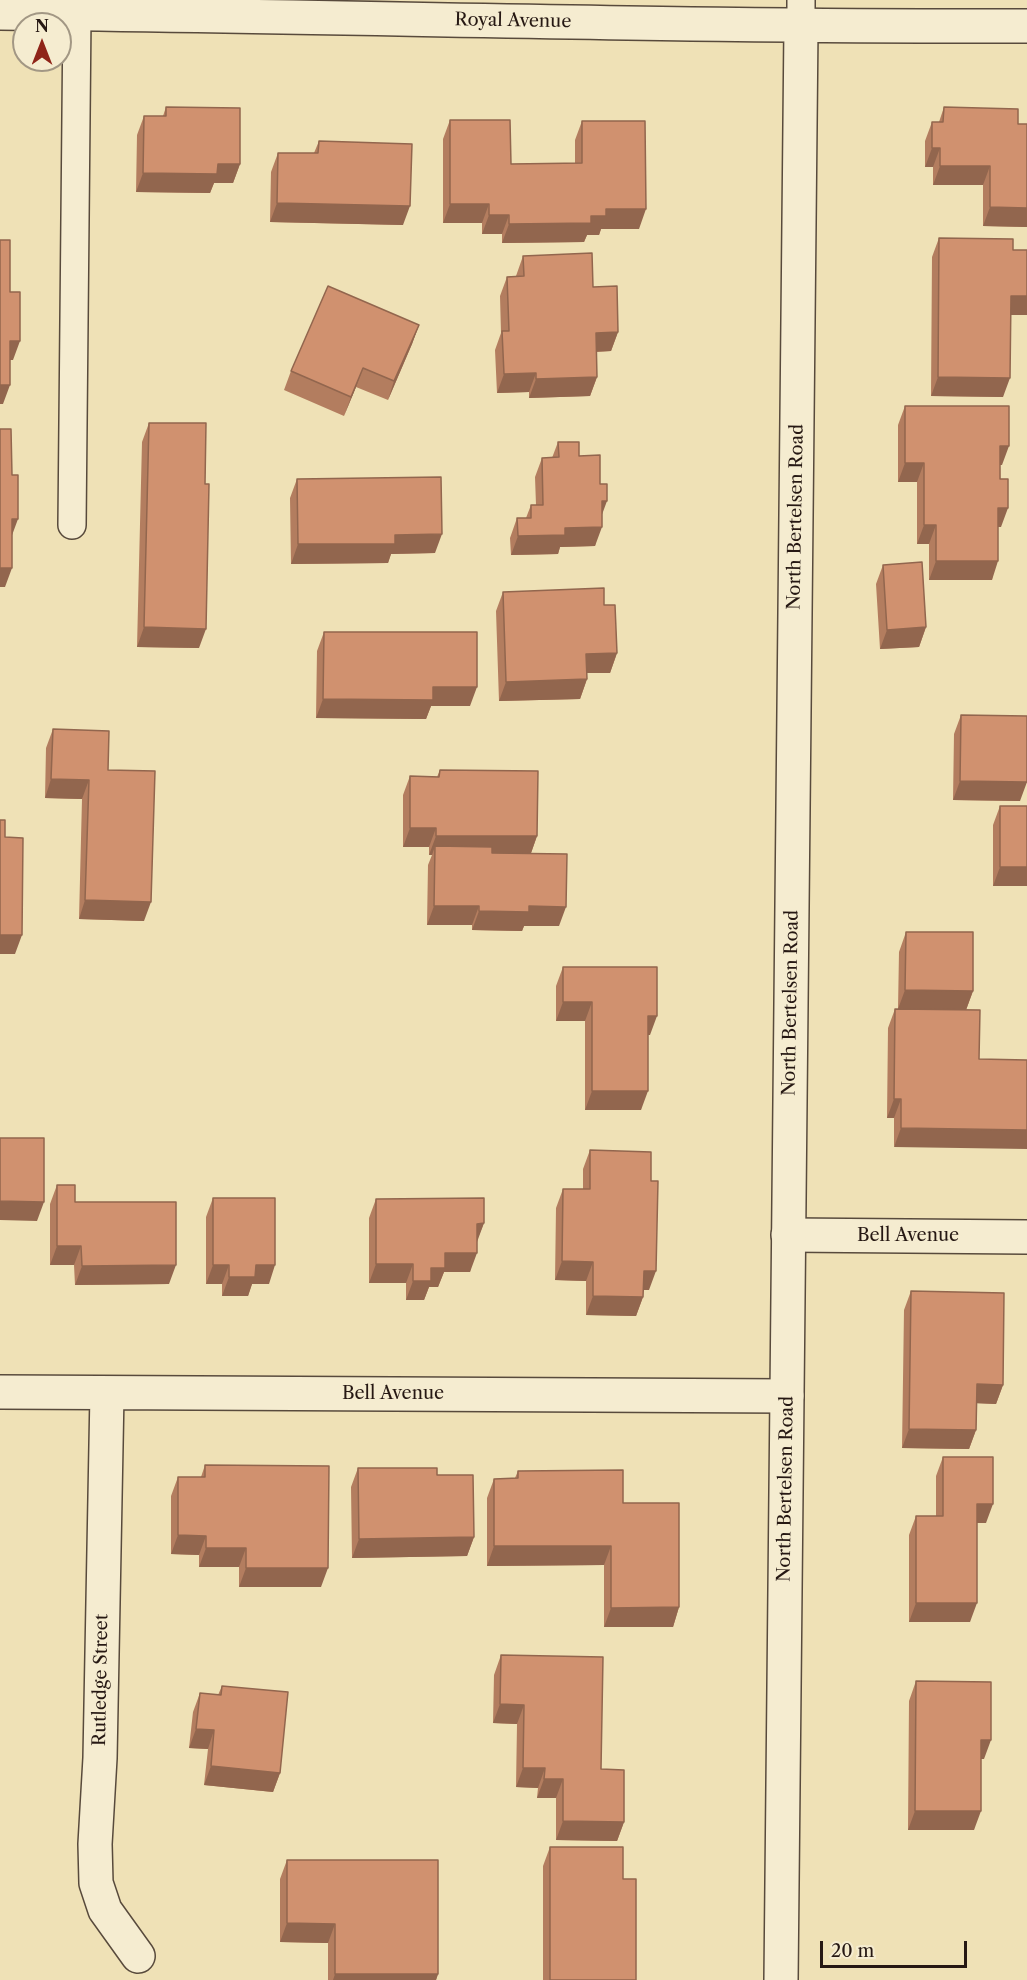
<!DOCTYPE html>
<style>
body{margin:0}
#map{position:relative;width:1027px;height:1980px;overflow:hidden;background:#efe1b6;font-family:"Libre Caslon Text",serif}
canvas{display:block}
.north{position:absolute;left:12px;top:12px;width:60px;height:60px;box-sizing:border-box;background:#f5ecd0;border:2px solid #a29784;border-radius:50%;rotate:0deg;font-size:16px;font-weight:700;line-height:24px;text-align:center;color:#261813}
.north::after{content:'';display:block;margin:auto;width:21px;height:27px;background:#8f2418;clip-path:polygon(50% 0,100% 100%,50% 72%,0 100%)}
.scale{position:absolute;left:820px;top:1941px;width:147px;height:27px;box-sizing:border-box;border:3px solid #261813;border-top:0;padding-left:8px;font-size:18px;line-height:21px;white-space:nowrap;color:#261813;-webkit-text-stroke:4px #f5ecd0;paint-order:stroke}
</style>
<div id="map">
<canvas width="1027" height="1980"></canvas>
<div class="north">N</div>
<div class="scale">20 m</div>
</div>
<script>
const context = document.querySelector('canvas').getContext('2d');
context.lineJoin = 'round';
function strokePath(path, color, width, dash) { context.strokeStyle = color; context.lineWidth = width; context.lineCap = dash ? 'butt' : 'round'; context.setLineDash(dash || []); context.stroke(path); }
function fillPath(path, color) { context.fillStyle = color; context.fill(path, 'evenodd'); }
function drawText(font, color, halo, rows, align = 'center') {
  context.font = font + ' "Libre Caslon Text",serif'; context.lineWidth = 6; context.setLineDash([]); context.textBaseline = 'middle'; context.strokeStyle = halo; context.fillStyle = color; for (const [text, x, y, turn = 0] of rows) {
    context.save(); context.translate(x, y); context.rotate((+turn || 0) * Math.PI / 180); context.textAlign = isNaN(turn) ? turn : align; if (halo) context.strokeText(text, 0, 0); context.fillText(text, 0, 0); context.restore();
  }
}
const service = new Path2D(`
 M801,27V0
 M72,525L77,14`);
const minor = new Path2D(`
 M788,1235L1027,1237
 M0,1392L787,1396
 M107,1393L100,1758L95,1844L96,1883L105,1910L138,1956`);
const tertiary = new Path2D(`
 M0,13C342,16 685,27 1027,26
 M781,1980L801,27`);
const wall = new Path2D(`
 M166,107L240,164L233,183H214L210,193L136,192L137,135L144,116H163Z
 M944,107L1018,124H1027V227L983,226V185H933V167H925V141L932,122H939Z
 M450,120L511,164L575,163V140L582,121L639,229H601L599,235H587L584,242L502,243V234H482V223H443V139Z
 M319,141L403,225L270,222L271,172L278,153H314Z
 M939,238L1013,250L1027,315H1011L1003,397L931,396L932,257Z
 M523,256L593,287L618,332L611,351L596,352L597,377L590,396L529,398V392L497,393L495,350L501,333L500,296L507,277L516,276Z
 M419,325L412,344L388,400L356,387L344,416L284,390L291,371Z
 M905,406L1002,465H1000L1001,527H998L992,580H929V544H917V482H898V425Z
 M149,423L199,648L137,647L142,442Z
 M558,442L579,456L602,516L595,546L560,547L558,554L511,555L510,538L517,518H526L531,505H536L535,477L542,458H552Z
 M297,479L435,553L391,554L388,563L291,564L290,498Z
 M883,565L926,627L919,647L880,649L876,584Z
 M503,592L604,605L617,653L610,673H587V679L580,699L499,701L496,611Z
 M324,632L470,706H431L426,719L316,718L317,651Z
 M961,715L1020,801L953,800L954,734Z
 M53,729L108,770L144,921L79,919L82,799L45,798L46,748Z
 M440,770L537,836L531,853L559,926H524L522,931L472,930V925H427L428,865L432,855H429V847H403V795L410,776L437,777Z
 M1000,806L1027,886H993V825Z
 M906,932L973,991L966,1010L894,1147V1118H887L888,1028L895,1009H898L899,952Z
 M563,967L650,1035H648L641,1110H585V1021H556V986Z
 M590,1150L649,1290H643V1297L636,1316L586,1315V1281L555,1280L556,1208L563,1189H583V1169Z
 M57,1185L75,1202L169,1284L75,1285L74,1265H50V1204Z
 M213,1198L269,1284H252L248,1296H222V1284H206V1217Z
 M376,1199L484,1223L477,1240L470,1272H444L438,1287H429L424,1300H406V1283H369V1218Z
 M911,1291L1003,1385L996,1404L977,1403L976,1430L969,1449L902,1448L904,1310Z
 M943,1457L986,1523H977L970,1622H909V1535L916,1516H936V1476Z
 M205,1465L321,1587H239V1567H199V1555L171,1554V1496L178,1477H201Z
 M358,1468L437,1475L474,1537L467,1556L352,1558L351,1487Z
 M518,1471L623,1503L679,1607L673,1627H604V1565L487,1566V1498L494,1479L515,1478Z
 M501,1655L601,1769L624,1822L617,1841L556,1840V1798H537L538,1788L516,1787L517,1724L493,1723L494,1675Z
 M916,1681L984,1759H981L974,1830H908L909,1701Z
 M222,1686L280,1773L273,1792L204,1785L208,1749L189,1748L193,1712L200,1693L218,1695Z
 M550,1847L623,1879L636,1980H543V1866Z
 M287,1860L438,1974L436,1980H328V1943L280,1942V1879Z`);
const shadedWall = new Path2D(`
 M932,148H940L933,167H925Z
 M218,164H240L233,183H214L210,193L136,192L143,173Z
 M940,166H990L983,185H933Z
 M277,203L410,206L403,225L270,222Z
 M450,204H489L482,223H443Z
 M990,207L1027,208V227L983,226Z
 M606,209H646L639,229H601L599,235H587L584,242L502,243L509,224L591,216Z
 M489,215H509L502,234H482Z
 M1011,296H1027V315H1004Z
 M419,325L412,344L388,400L394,381Z
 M618,332L611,351L589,352L596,333Z
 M10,341H20L13,360H3Z
 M363,368L356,387L344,416L351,397Z
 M536,373L529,392L497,393L504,374Z
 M597,377L590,396L529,398L536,379Z
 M938,377L1010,378L1003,397L931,396Z
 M0,385H10L3,404H0Z
 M1000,446H1009L1002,465H993Z
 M905,463H924L917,482H898Z
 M602,501H607L600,520Z
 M998,508H1008L1001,527H992Z
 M12,519H18L11,538Z
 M924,525H936L929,544H917Z
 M602,527L595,546L560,547L558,554L511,555L518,536L565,528Z
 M442,534L435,553L391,554L388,563L291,564L298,544L395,535Z
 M936,561H998L992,580H929Z
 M0,568H12L5,587H0Z
 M144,627L206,629L199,648L137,647Z
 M926,627L919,647L880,649L887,630Z
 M617,653L610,673H579L586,654Z
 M587,679L580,699L499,701L506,682Z
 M433,687H477L470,706H431L426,719L316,718L323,699Z
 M51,779L89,780L82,799L45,798Z
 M960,781L1027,782L1020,801L953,800Z
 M410,828H436L429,847H403Z
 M436,836H537L530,856L435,855V846L432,855H429Z
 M1000,867H1027V886H993Z
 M85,900L151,902L144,921L79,919Z
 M434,906H479L472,925H427Z
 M529,906L566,907L559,926H524L522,931L472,930L479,911Z
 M0,935H22L15,954H0Z
 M905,990L973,991L966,1010L898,1009Z
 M563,1002H592L585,1021H556Z
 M648,1016H657L650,1035H641Z
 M592,1091H648L641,1110H585Z
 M894,1099H901L894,1118H887Z
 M901,1128L1027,1130V1149L894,1147Z
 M0,1201L44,1202L37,1221L0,1220Z
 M484,1223L477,1242V1224Z
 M57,1246H81L74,1265H50Z
 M445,1253H477L470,1272H444L438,1287H429L424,1300H406L413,1281Z
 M562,1261L593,1262L586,1281L555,1280Z
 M376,1264H413L406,1283H369Z
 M176,1265L169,1284L75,1285L82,1266Z
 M213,1265H229L222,1284H206Z
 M256,1265H275L269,1284H252L248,1296H222L229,1277Z
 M644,1271H656L649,1290H637Z
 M593,1296L643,1297L636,1316L586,1315Z
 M977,1384L1003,1385L996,1404L970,1403Z
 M909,1429L976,1430L969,1449L902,1448Z
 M977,1504H993L986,1523H970Z
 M178,1535L206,1536L199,1555L171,1554Z
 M474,1537L467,1556L352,1558L359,1539Z
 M494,1546H611L604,1565L487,1566Z
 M206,1548H246L239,1567H199Z
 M246,1568H328L321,1587H239Z
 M916,1603H977L970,1622H909Z
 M679,1607L673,1627H604L611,1608Z
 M500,1704L524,1705L517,1724L493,1723Z
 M196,1729L214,1730L208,1749L189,1748Z
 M981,1740H991L984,1759H975Z
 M211,1766L280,1773L273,1792L204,1785Z
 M523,1768H545L538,1788L516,1787Z
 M544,1779H563L556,1798H537Z
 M915,1811H981L974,1830H908Z
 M563,1821L624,1822L617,1841L556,1840Z
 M287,1923L335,1924L328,1943L280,1942Z
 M335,1974H438L436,1980H333Z`);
const building = new Path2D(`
 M166,107L240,108V164H218L217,174L143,173L144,116H166Z
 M944,107L1018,109V124H1027V208L990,207V166H940V148H932V122H943Z
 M450,120H510L511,164L582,163V121H645L646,209H606V216H591V223L509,224V215H489V204H450Z
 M319,141L412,144L410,206L277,203L278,153H318Z
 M939,238L1013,239V250H1027V296H1011L1010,378L938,377Z
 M0,240H10V292H20V341H10V385H0Z
 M592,253L593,287L617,286L618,332L596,333L597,377L536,379V373L504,374L502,331H509L507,277L524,276L523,256Z
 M328,286L419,325L394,381L363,368L351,397L291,371Z
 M905,406H1009V446H1000V479H1008V508H998V561H936V525H924V463H905Z
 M149,423H206L205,484H209L206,629L144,627Z
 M0,429H11L12,475H18V519H12V568H0Z
 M558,442H579V456L600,455V484H607V501H602V527L565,528V535L518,536L517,518H531V505H543L542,458L559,457Z
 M441,477L442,534L395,535V544H298L297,479Z
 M922,562L926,627L887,630L883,565Z
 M604,588V605H615L617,653L586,654L587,679L506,682L503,592Z
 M324,632H477V687H433V700L323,699Z
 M961,715L1027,716V782L960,781Z
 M53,729L109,731L108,770L155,771L151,902L85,900L89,780L51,779Z
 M440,770L538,771L537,836H436V828H410V776L439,777Z
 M1000,806H1027V867H1000Z
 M0,820H5V837L23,838L22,935H0Z
 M435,846L492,847V853L567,854L566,907L529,906V912L479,911V906H434Z
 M906,932H973V991L905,990Z
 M563,967H657V1016H648V1091H592V1002H563Z
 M895,1009L980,1010L979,1059L1027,1060V1130L901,1128V1099H894Z
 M0,1138H44V1202L0,1201Z
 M590,1150L651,1152V1181H658L656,1271H644L643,1297L593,1296V1262L562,1261L563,1189H590Z
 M57,1185H75V1202H176V1265L82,1266L81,1246H57Z
 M213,1198H275V1265H256L255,1277H229V1265H213Z
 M484,1198V1223L477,1224V1253H445V1268H431V1281H413V1264H376V1199Z
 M911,1291L1004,1293L1003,1385L977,1384L976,1430L909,1429Z
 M943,1457H993V1504H977V1603H916V1516H943Z
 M205,1465L329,1466L328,1568H246V1548H206V1536L178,1535V1477H205Z
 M358,1468H437V1475H473L474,1537L359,1539Z
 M623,1470V1503H679V1607L611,1608V1546H494V1479L518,1478V1471Z
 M501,1655L603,1657L601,1769L624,1770V1822L563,1821V1779H544L545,1768H523L524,1705L500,1704Z
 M916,1681L991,1682V1740H981V1811H915Z
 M222,1686L288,1692L280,1773L211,1766L214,1730L196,1729L200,1693L221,1695Z
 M550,1847H623V1879H636V1980H550Z
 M287,1860H438V1974H335V1924L287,1923Z`);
const streetNames = [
 ["Royal Avenue",513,21,1],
 ["North Bertelsen Road",796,517,-89],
 ["North Bertelsen Road",791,1003,-89],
 ["Bell Avenue",908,1236],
 ["Bell Avenue",393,1394],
 ["North Bertelsen Road",786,1489,-89],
 ["Rutledge Street",101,1680,-89]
];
strokePath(service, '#584a3c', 30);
strokePath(minor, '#584a3c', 36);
strokePath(tertiary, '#584a3c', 36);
strokePath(service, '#f5ecd0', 27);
strokePath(minor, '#f5ecd0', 33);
strokePath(tertiary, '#f5ecd0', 33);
fillPath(wall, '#b37d5f');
fillPath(shadedWall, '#92664e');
fillPath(building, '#d0916f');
strokePath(building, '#92664e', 1.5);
drawText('18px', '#261813', '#f5ecd0', streetNames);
</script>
